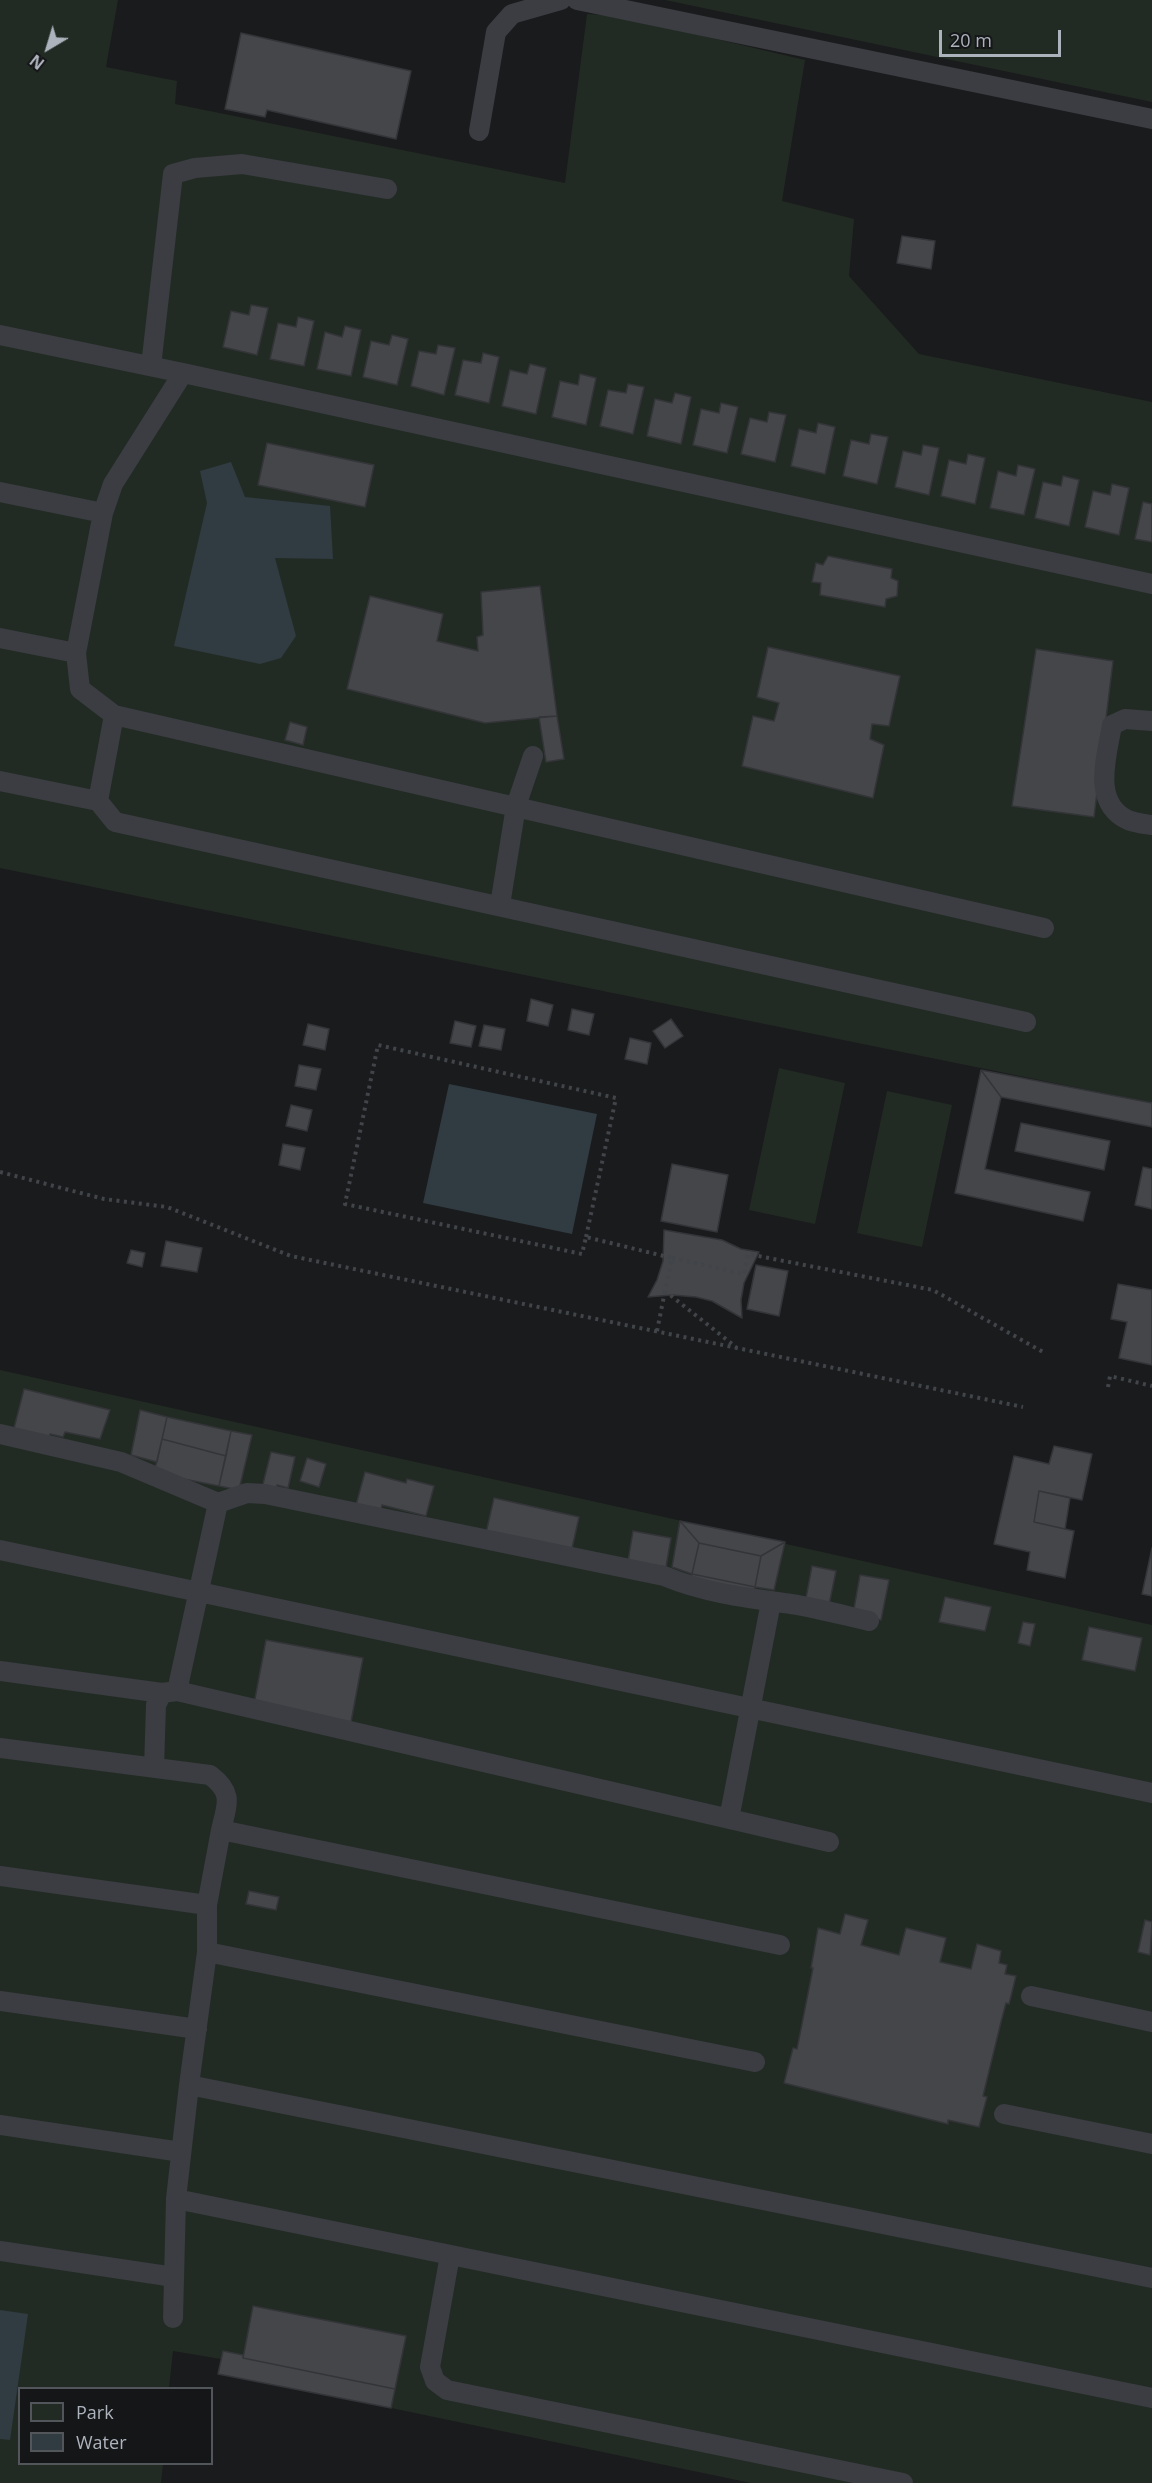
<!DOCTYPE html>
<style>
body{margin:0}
#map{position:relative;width:1152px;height:2483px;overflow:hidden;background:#1a1b1d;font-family:"Open Sans",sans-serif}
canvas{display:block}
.legend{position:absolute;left:18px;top:2387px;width:195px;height:78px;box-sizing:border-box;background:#151618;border:2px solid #52555a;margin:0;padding:8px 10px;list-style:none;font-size:18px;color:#adb3bd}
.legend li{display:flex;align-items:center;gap:12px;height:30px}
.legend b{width:30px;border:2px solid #52555a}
.north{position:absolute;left:18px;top:18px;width:60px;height:60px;-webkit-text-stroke:4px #151618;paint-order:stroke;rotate:218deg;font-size:16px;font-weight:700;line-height:24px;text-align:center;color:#adb3bd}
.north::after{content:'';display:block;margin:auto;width:21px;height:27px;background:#adb3bd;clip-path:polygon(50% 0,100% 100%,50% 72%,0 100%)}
.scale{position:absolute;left:939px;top:30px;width:122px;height:27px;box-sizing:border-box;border:3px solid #adb3bd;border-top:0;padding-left:8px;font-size:18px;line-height:21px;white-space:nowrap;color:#adb3bd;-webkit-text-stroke:4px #151618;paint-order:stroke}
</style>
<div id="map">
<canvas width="1152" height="2483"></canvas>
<ul class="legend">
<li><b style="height:16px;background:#222b23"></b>Park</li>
<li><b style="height:16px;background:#303b42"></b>Water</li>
</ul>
<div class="north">N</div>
<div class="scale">20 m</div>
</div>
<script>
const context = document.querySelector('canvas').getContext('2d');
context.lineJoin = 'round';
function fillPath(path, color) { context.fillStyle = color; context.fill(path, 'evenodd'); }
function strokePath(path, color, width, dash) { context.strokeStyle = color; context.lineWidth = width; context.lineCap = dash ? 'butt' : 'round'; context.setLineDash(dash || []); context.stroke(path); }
const green = new Path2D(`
 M0,0H118L106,67L177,81L175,104L565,183L587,14L619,16L805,60L782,201L854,219L849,276L919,354L1152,402V1103L0,868Z
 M665,0H1152V102Z
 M779,1068L845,1083L815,1224L749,1210Z
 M887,1091L952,1105L922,1247L857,1233Z
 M0,1370L1152,1625V2483H751L391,2408L221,2359L173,2351L169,2388H20V2464H163L161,2483H0Z`);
const water = new Path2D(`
 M231,462L245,497L330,506L333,559L275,558L296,636L281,658L260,664L174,646L207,503L200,471Z
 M449,1084L597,1114L572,1234L423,1203Z
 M0,2310L28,2314L10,2440L0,2439Z`);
const building = new Path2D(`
 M241,33L411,71L396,139L267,110L265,117L225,109Z
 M902,236L935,241L931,269L897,263Z
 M251,305L268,308L257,355L223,347L231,311L249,315Z
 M298,317L314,321L304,366L270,359L278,323L296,327Z
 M345,326L361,330L351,376L317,369L325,332L342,337Z
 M392,335L408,339L397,385L363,377L371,341L389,345Z
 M438,345L455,348L444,395L411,386L419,351L436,354Z
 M483,353L499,357L489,403L455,395L463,360L481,363Z
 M530,364L546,368L536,414L502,406L510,370L527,374Z
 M580,374L596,378L586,425L552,417L560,381L578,385Z
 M628,384L644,387L633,434L600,426L608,390L626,393Z
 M675,393L691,397L681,444L647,436L655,399L672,403Z
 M721,403L738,407L727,453L693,445L701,409L719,413Z
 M769,412L786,415L775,462L741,454L750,418L767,422Z
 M818,423L835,427L825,474L791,466L799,429L816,433Z
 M871,434L888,437L877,484L843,476L851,440L869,444Z
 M267,443L374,465L365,507L258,485Z
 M923,445L939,448L929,495L895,487L903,451L921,455Z
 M968,454L985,458L975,504L941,496L949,460L966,464Z
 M1018,465L1035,469L1024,515L990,508L998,471L1016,476Z
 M1063,476L1079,480L1069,526L1035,518L1043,482L1061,486Z
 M1112,484L1129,488L1119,535L1085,527L1093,491L1110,495Z
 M1143,502L1152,504V542L1135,539Z
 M828,556L892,569L891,578L898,581L897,596L886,599L885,607L820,595L821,583L812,582L816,563L823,565Z
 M540,586L557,716L485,723L347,689L370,596L443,614L437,641L478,651L477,637L483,635L481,592Z
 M768,647L900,676L889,726L872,724L870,739L884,745L873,798L742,766L753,716L774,721L779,703L757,697Z
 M1036,649L1113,661L1094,817L1012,806Z
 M557,716L564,759L546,762L539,717Z
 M290,722L307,727L303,745L285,740Z
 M531,999L553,1005L548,1026L527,1021Z
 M572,1009L594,1014L589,1035L568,1030Z
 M671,1019L683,1036L665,1048L653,1031Z
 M455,1021L476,1026L471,1047L450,1043Z
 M308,1024L329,1029L325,1050L303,1045Z
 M484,1025L505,1029L501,1050L479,1046Z
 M630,1038L651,1043L647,1064L625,1059Z
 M299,1065L321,1069L316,1090L295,1086Z
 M981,1070L1152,1103V1127L1001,1097Z
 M981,1070L1001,1097L985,1169L1090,1192L1083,1221L955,1193Z
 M291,1105L312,1110L307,1131L286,1126Z
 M1021,1123L1110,1141L1104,1170L1015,1151Z
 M283,1144L305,1148L300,1170L279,1165Z
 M672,1164L728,1175L717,1232L661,1221Z
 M1143,1167L1152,1169V1209L1135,1205Z
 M664,1230L722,1240L741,1249L759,1252L744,1283L741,1300L742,1318L712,1301L696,1297L672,1295L648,1297L657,1280L663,1261Z
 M166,1241L202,1248L197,1272L161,1266Z
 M131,1250L145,1253L142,1267L127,1263Z
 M756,1265L788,1271L779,1316L747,1309Z
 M1118,1284L1152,1290V1365L1119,1358L1127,1322L1111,1319Z
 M24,1389L110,1410L100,1439L65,1432L63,1437L50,1434L48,1440L13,1432Z
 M140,1410L167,1417L157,1462L131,1455Z
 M167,1417L231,1431L226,1456L162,1439Z
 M231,1431L252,1435L239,1490L219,1486Z
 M162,1439L226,1456L219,1486L154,1473Z
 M1054,1446L1092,1454L1082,1500L1039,1491L1034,1522L1074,1531L1065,1578L1027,1570L1030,1552L994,1544L1014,1456L1049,1464Z
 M271,1452L295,1457L288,1488L277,1485L276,1491L262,1488Z
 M307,1458L326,1464L319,1487L300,1481Z
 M365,1472L406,1483L407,1479L434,1486L426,1516L382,1505L381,1511L356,1505Z
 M1039,1491L1070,1498L1065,1529L1034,1522Z
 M494,1498L579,1517L571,1553L486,1533Z
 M680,1521L699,1543L692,1574L672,1567Z
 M680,1521L785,1542L761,1556L699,1543Z
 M633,1531L671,1538L666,1567L628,1561Z
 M785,1542L774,1590L755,1587L761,1556Z
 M699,1543L761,1556L755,1587L692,1574Z
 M1152,1548V1596L1142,1594Z
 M812,1566L836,1571L829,1605L806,1598Z
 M692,1574L755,1587L753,1597L689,1585Z
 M860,1575L889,1580L881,1620L853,1614Z
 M945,1597L991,1607L985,1631L939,1622Z
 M1023,1622L1035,1624L1030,1646L1018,1643Z
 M1089,1627L1142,1638L1135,1671L1082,1660Z
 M266,1640L363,1658L351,1722L254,1704Z
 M249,1891L279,1897L276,1910L246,1904Z
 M845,1914L868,1920L861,1945L899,1955L906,1928L946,1938L940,1962L971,1969L977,1944L1001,1951L999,1963L1007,1965L1005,1974L1016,1976L1009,2004L1006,2003L1001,2022L983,2096L987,2097L979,2127L948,2120V2124L784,2083L793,2048L797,2049L813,1968H811L818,1928L840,1934Z
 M1145,1920L1152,1922L1150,1955L1138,1952Z
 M253,2306L406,2336L395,2389L243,2358Z
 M223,2351L243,2355V2358L395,2389L391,2408L218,2374Z`);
const path = new Path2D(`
 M0,1172L104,1199L167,1207L291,1256L1023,1407
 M586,1237L616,1098L378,1045L345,1204L582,1254L586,1237L672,1258L665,1291L736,1347
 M672,1258L744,1274L748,1254L933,1290L1043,1352
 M657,1331L665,1291
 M1108,1387L1110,1376L1152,1386`);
const lane = new Path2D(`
 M577,0L1152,119
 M479,131L496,32L512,14L561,0
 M0,335L183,373L1152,584
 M151,366L173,174L195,168L242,164L387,189
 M0,492L103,513
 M0,638L76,653L80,689L114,715L1044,928
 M76,653L103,513L113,484L183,373
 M1152,721L1125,719L1112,725C1107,756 1091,803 1128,820C1135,823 1145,824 1152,825
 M0,781L98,801L115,822L1026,1022
 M98,801L114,715
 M500,905L516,806L533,756
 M0,1434L121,1462L218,1503L177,1691L162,1693L156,1705L154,1768
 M218,1503L247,1493L265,1494L664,1576C705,1593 747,1598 791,1604C817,1608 843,1615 869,1621
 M0,1550L1152,1793
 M0,1671L162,1693
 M177,1691L829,1842
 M0,1748L210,1775C234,1793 227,1804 221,1830
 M729,1819L771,1602
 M0,1876L207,1905
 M207,1952V1905L221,1830L780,1945
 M1031,1996L1152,2022
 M0,2001L197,2029
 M189,2085L207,1952L755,2062
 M1004,2114L1152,2144
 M0,2125L181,2152
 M176,2199L1152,2398
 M0,2251L174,2277
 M450,2255L430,2367L435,2381L447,2390L903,2483
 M173,2318L176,2199L189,2085L1152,2278`);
fillPath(green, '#222b23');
fillPath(water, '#303b42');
fillPath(building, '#45464a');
strokePath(building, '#343539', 1.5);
strokePath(path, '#414449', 4, [3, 4.5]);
strokePath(lane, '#3b3d42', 20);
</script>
